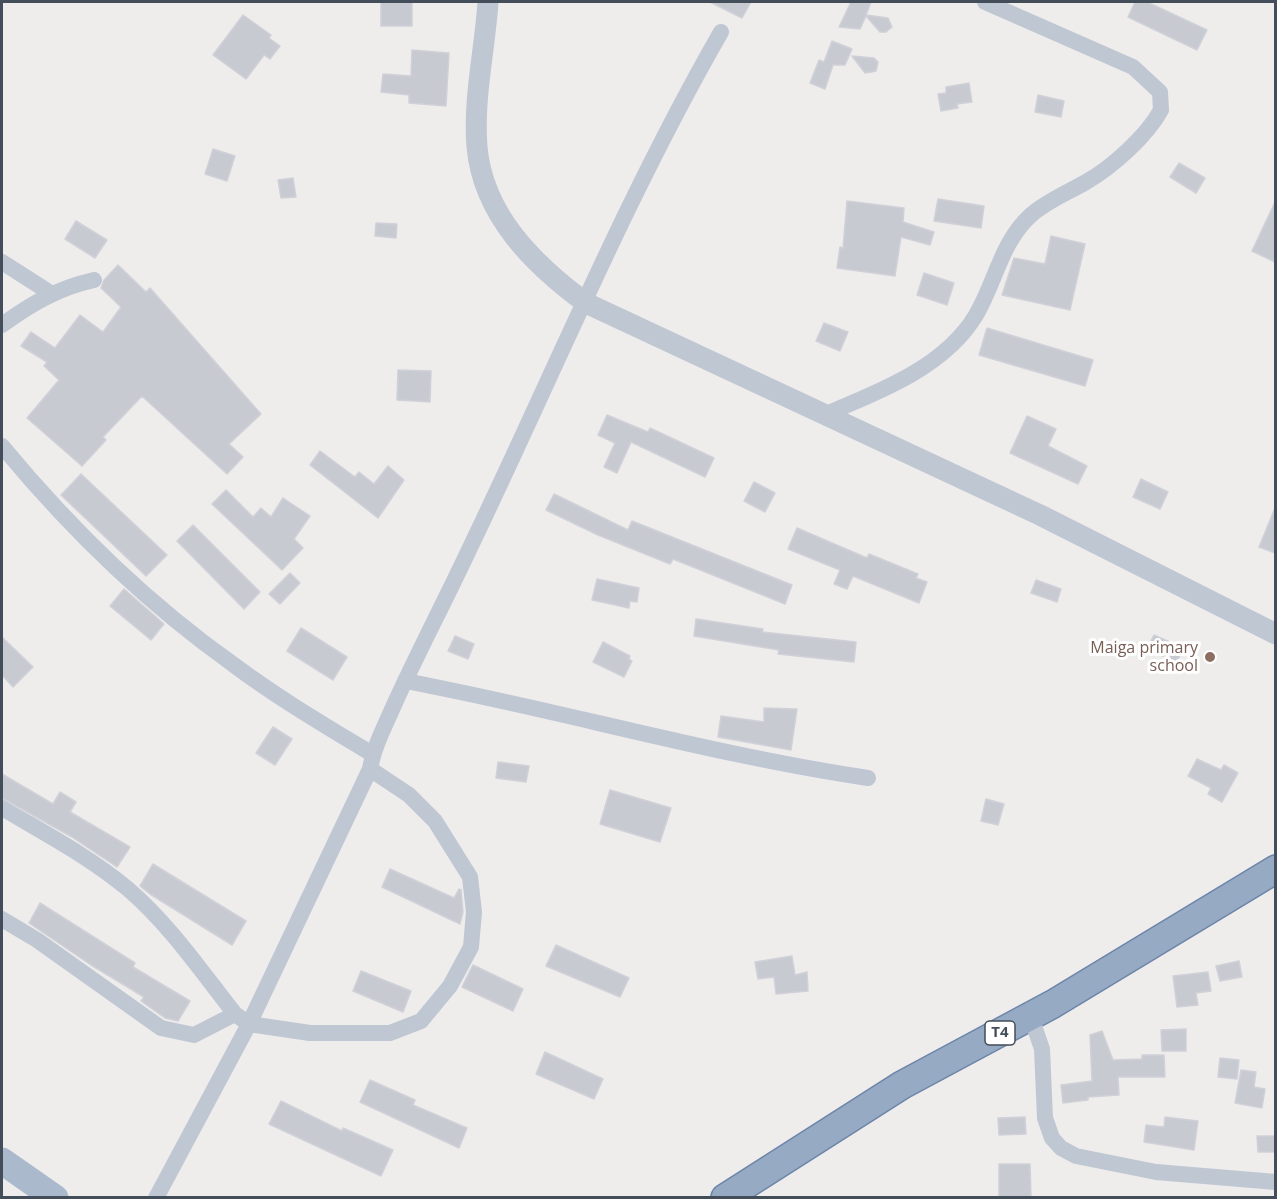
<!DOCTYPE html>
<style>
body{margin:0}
#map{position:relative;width:1277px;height:1199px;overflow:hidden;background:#efecec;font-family:"Open Sans",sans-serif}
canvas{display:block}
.frame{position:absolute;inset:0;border:3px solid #444e5a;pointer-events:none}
</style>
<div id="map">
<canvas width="1277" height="1199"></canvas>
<div class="frame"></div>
</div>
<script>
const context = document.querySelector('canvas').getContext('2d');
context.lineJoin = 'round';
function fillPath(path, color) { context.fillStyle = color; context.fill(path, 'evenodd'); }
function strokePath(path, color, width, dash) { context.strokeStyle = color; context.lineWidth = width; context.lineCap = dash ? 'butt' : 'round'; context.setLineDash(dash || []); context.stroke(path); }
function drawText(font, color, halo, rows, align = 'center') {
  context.font = font + ' "Open Sans",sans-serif'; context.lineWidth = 6; context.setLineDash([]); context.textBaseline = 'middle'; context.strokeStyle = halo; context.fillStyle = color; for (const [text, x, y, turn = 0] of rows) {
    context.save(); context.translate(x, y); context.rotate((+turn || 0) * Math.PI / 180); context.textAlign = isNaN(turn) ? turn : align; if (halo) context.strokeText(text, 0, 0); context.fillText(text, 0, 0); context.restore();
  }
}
const building = new Path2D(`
 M381,2H412V26H381Z
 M710,2H751L742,18Z
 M851,2H871L866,15L888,18L892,27L886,32H880L866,16L860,29L839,27Z
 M1135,2H1147L1207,30L1197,50L1128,17Z
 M243,15L271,35L269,38L280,46L270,59L264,55L246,79L213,55Z
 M832,41L852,49L845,65H833L825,89L810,83L819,60L824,62Z
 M412,50L449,53L446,106L409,103V95L381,92L383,74L411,76Z
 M852,56L874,58L878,62L876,71L865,73Z
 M969,83L972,102L957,104L958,108L941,111L938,94L946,93V87Z
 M1038,95L1064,101L1061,117L1035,112Z
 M213,149L235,156L227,181L205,174Z
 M1179,163L1205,178L1196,193L1170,177Z
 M293,178L296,197L281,198L278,180Z
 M938,199L984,206L981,228L934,221Z
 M847,201L904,208L903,222L934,232L930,245L901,237L895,276L837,268L840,247L843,248Z
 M1275,202V262L1252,251Z
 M76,221L107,240L95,258L65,239Z
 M376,223L397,224L396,238L375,236Z
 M1051,236L1085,244L1070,310L1002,295L1014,258L1045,264Z
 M118,265L146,292L150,288L261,414L229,444L243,457L227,474L142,396L103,437L106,440L82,466L27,418L59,380L44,366L47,362L21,346L31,332L55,348L80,315L103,332L121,307L101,288L104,280Z
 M924,273L954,283L947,305L917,295Z
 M824,323L848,332L840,351L816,341Z
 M987,328L1093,360L1085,386L979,355Z
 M398,370L431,371L430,402L397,400Z
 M607,415L648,432L650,428L714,458L705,477L631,442L617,473L604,467L615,443L598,435Z
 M1027,416L1056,429L1048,446L1087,466L1078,484L1010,453Z
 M320,451L355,477L359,472L374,484L388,466L404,480L378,518L310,465Z
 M81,474L167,555L146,576L61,495Z
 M1141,479L1168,492L1160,509L1133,497Z
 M754,482L775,493L765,512L744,501Z
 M226,490L253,517L261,508L271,517L283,498L310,516L294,539L303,548L282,570L212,504Z
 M554,494L628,530L632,521L792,585L785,604L673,559L670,564L598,535L546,510Z
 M1275,508V553L1259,547Z
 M193,525L260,592L244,609L177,541Z
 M797,528L867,558L869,554L918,574L916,578L927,582L919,603L853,576L847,589L834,584L840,570L788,549Z
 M290,573L300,583L280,604L269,594Z
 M597,579L639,588L637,602L630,601L629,608L592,600Z
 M1036,580L1061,589L1057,602L1031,593Z
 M124,589L164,624L151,640L110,606Z
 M696,619L763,629L762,632L856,642L854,662L778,654L779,650L694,636Z
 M301,628L347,657L333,680L287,651Z
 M1154,635L1183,648L1177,662L1147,649Z
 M455,636L474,644L468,659L448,651Z
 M2,637L33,667L13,687L2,675Z
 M603,642L630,656L629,659L632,661L624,677L593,662Z
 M764,708L797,709L791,750L718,737L721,716L764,722Z
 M273,727L292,739L275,765L256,753Z
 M1197,759L1221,770L1224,765L1238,773L1222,802L1208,794L1211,788L1188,776Z
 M498,762L529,766L526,782L496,778Z
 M2,774L53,804L60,792L76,802L70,812L130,847L117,867L72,837L2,798Z
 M610,790L671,808L660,842L600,824Z
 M986,799L1004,804L998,825L981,821Z
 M153,864L246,921L232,945L150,894L140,886Z
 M390,869L454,898L459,889L461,890L463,912L460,924L382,887Z
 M40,903L135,963L133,967L190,1001L178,1021L165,1018L141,1001L144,997L91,965L29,923Z
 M556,945L629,978L620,997L546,966Z
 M792,956L795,975L807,972L808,991L776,994L774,977L758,979L755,962Z
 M1239,961L1242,977L1220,981L1216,966Z
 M473,965L523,989L513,1011L462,987Z
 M361,971L411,991L403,1012L353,991Z
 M1208,972L1211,991L1196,993L1198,1005L1177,1007L1173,976Z
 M1186,1029V1051H1162L1161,1030Z
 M1102,1031L1113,1060L1142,1059V1055H1164L1165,1077H1118L1119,1095L1088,1097V1100L1063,1103L1061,1085L1092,1081L1090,1035Z
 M545,1052L603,1079L594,1099L536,1074Z
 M1220,1058L1239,1060L1237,1079L1218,1077Z
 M1241,1070L1256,1072L1254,1087L1265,1089L1262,1108L1235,1103Z
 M370,1080L415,1100L413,1105L467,1128L459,1148L360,1102Z
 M281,1101L342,1131L343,1128L393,1150L381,1176L269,1124Z
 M1025,1117L1026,1134L999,1135L998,1118Z
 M1165,1117L1198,1121L1194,1150L1144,1142L1146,1125L1164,1127Z
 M1257,1136H1275V1152H1258Z
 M999,1164H1030L1031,1197H999Z`);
const minor = new Path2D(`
 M2,262L52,294
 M2,325C31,304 58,288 94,280
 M826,414C879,392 945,367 976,315C996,281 1001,242 1031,215C1047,201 1067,193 1086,182C1111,168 1147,136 1161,110L1160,92L1133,67L985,2
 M2,446C69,527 148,604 234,665C278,698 326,726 372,754
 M405,681C560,710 712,755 868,778
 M2,808C44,833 90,857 128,889C170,925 201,971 235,1014L249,1024L310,1033H390L421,1021L450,986L471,947L474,912L470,877L435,821L409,795L370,769
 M2,919L37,940L161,1028L194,1035L235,1014
 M1031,1017L1042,1049L1045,1118L1052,1138L1061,1148L1076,1156L1156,1172L1276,1182
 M156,1198L249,1024L370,769C374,746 385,726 394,705C417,654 443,605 467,554C551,380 625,199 721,32`);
const tertiary = new Path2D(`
 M488,2C485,49 473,99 477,147C483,215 534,265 586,303L1040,515L1276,634`);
const primary = new Path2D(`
 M2,1161L55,1198`);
const trunk = new Path2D(`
 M725,1198L902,1085L1053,1004L1276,869`);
const markers = [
 [1210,657,6,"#8d6e63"]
];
const shields = [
 [1000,1033,30]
];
const shieldNames = [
 ["T4",1000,1033]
];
const educationNames = [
 ["Maiga primary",1198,648],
 ["school",1198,666]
];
fillPath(building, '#c8cad2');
strokePath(building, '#d0d1d8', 1.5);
strokePath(trunk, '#6d85a9', 30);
strokePath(minor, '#bfc7d2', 16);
strokePath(tertiary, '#bfc7d2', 21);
strokePath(primary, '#aab9cc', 27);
strokePath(trunk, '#96aac4', 27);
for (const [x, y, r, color] of markers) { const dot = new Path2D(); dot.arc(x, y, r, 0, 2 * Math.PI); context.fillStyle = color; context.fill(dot); strokePath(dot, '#fff', 2); }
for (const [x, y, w] of shields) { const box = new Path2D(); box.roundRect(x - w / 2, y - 12, w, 24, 4.5); context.fillStyle = '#fff'; context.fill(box); strokePath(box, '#444e5a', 1.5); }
drawText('bold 15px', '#444e5a', null, shieldNames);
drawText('16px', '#785e54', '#fff', educationNames, 'right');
</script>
